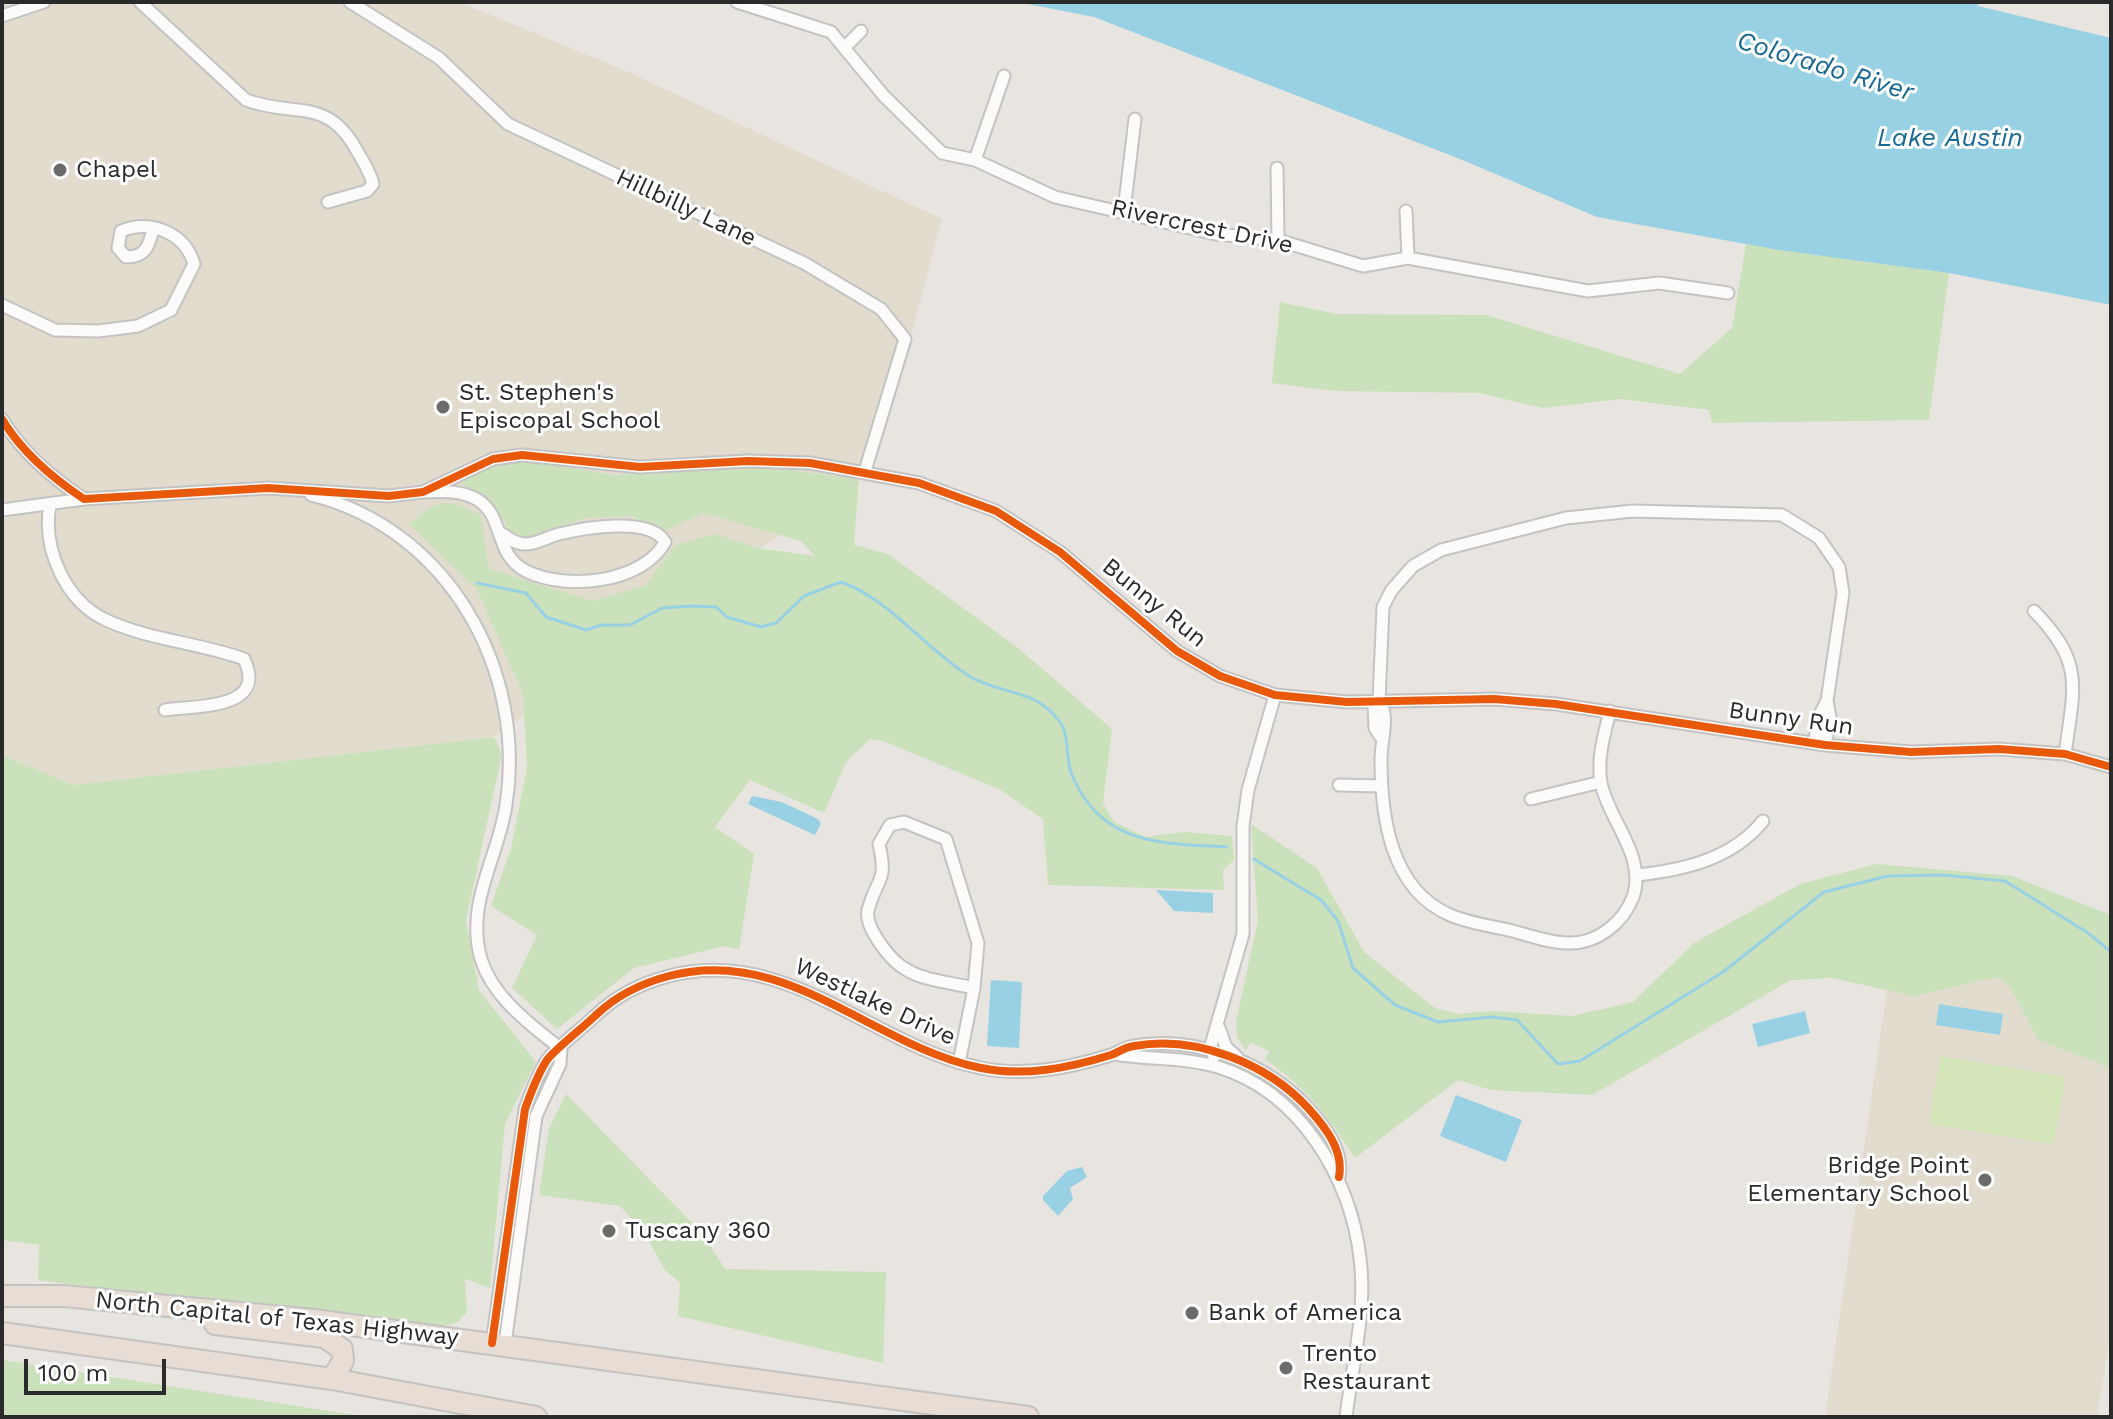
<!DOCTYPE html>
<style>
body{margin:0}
#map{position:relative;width:2113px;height:1419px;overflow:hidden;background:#e8e4e0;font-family:"Work Sans",sans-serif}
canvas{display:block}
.frame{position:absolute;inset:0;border:4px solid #2a2a2a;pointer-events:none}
.scale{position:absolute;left:24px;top:1359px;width:142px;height:36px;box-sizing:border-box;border:4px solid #2a2a2a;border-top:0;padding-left:10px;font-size:24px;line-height:28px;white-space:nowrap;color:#2a2a2a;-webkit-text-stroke:6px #fff;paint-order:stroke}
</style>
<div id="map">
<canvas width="2113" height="1419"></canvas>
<div class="frame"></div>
<div class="scale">100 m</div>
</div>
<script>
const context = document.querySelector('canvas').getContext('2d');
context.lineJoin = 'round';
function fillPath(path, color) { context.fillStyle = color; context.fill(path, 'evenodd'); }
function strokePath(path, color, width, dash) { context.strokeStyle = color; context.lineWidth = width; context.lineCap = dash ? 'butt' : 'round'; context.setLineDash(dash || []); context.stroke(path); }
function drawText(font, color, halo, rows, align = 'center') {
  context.font = font + ' "Work Sans",sans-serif'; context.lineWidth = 6; context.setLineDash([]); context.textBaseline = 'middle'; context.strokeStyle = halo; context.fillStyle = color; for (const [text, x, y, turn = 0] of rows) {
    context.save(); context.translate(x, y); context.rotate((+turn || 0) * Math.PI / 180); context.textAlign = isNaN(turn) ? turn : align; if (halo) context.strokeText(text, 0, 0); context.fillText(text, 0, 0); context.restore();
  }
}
const education = new Path2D(`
 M2,2H459L624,70L942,219L911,336L859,479L494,737L73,785L2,755Z
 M1997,977L2111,1030V1331L2097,1417H1825L1887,990Z`);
const green = new Path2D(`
 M1746,244L1949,273L1929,420L1712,423L1709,410L1621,399L1542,408L1480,393L1335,391L1272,383L1280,302L1337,314L1486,315L1680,374L1732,328Z
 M497,462L543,463L612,475L749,465L859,479L854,545L888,554L1017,647L1112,729L1103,803L1114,822L1146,837L1184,832L1232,836L1234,860L1223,870L1224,890L1048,885L1043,819L999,789L883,741L870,739L846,762L824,813L750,780L715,827L754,854L739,950L724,946L634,968L557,1029L512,988L537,935L491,906L511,848L527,768L523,694L477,590L409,524C439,498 447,498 481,515L489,569L593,601L646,585L675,545L716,534L758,548L815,556L801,541L703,513L665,531L631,516L585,518L523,539L511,532L492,505L461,483Z
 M494,737L502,754L466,920L479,990L536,1062L505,1124L490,1288L465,1279L467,1312L458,1322L425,1331L38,1280L39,1245L2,1240V755L73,785Z
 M1251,824L1317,868L1364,952L1435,1008L1458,1014L1491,1011L1572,1016L1633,1002L1694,943L1800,884L1877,864L2012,876L2111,915V1068L2038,1040L2009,985L1997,977L1914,996L1832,978L1791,980L1592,1095L1491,1090L1458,1080L1355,1158C1327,1115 1307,1089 1265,1059L1269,1051L1250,1042L1246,1051L1237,1037L1236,1021L1258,921Z
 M566,1094L703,1234L725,1269L886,1272L883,1363L678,1316L680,1283L664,1269L646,1235L620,1206L539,1195L549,1128Z
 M2,1360L367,1417H2Z`);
const pitch = new Path2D(`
 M1940,1056L2065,1077L2054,1144L1929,1124Z`);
const water = new Path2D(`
 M1017,2H1978V6L2111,38V305L1949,273L1779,250L1597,217L1460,159L1094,17Z
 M752,796L782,802L818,819L821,824L815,835L748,804Z
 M1156,890L1213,893V913L1174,911Z
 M991,980L1022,982L1019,1048L987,1046Z
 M1939,1004L2003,1014L2000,1035L1936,1025Z
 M1805,1011L1810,1033L1758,1047L1752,1024Z
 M1456,1095L1522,1120L1506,1162L1440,1136Z
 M1082,1167L1087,1177L1070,1188L1073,1199L1058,1216L1043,1200V1196L1067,1171Z`);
const stream = new Path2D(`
 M477,583L526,593L546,617L586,630L602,625H630L662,608L692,606L716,607L727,617L761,627L776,623L804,596L841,582C891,600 924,648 969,676C1000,695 1036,688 1060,722C1070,736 1065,759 1072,775C1102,847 1163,843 1227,847
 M1254,859L1321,900L1338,921L1353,968L1395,1005L1438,1022L1492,1017L1517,1020L1558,1064L1580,1061L1723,972L1824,892L1888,876L1942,875L2005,881L2088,933L2111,952`);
const street = new Path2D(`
 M140,2L246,100C294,118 326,96 356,149C362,160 370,171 373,184L367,191L328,202
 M350,2L439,58L508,124L804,263L881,309L905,339L865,471
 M737,2L831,32L884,96L942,153L975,160L1055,197L1216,234L1278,240L1363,266L1408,258L1588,291L1659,283L1728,293
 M2,16L44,2
 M846,46L861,31
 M975,160L1004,76
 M1277,168L1278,240
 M1124,211L1135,119
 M1406,211L1408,258
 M2,305L55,330L98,331L138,326L171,310L194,264C185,233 151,219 121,231L118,248L126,257C145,257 149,247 153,229
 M2,419C21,451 54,479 84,499L268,488L389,496L423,492L493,459L522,455L640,467L748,461L810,463L919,483L996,511L1060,552L1177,651L1220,676L1275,695L1347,702L1494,699L1556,704L1825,745L1911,752L1999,749L2065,754L2111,767
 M427,492C519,485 482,549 526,571C566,591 643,583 665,542C650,516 584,528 559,534C546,537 536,545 523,544C514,543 508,538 501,533
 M311,495C449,529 527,671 506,805C498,859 465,903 481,959C493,998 531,1025 561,1049
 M50,505C42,548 65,601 106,620C149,640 200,643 244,659C268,710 197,705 165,710
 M2,510L84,499
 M2034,611C2085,663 2074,687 2065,754
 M1379,700L1374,706L1375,728L1380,736
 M1610,711C1604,735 1597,758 1601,783C1609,821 1647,857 1633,897C1623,923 1597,944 1568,943C1549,943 1528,935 1509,930C1490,926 1469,923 1450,915C1390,889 1381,816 1381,759C1381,741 1390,715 1379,700L1383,607L1391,591L1413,566L1441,550L1566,518L1633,511L1782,515L1819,538L1839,567L1843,593L1827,701L1820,714L1814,743
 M1825,745L1830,717L1827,701
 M1339,785L1381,786
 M1531,799L1601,782
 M1637,875C1684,870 1732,859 1763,821
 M1219,1028L1226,1047L1237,1057
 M1115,1054C1150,1060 1184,1057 1218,1067C1300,1092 1351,1178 1360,1258C1367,1310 1352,1366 1346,1417
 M1214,1057L1211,1045L1243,934V826L1248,790L1275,695
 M959,1063L974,988L978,943L946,839L904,822L890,825L879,844C888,884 877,876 868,910C864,927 891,962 907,970C925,981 954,983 974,988
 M492,1343L525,1109C531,1093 537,1075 547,1060C554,1050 585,1026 596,1015C616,996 642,983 669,976C787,945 872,1046 981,1068C1024,1077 1069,1068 1111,1055C1119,1052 1125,1047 1134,1046C1196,1035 1267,1063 1309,1109C1326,1128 1344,1151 1339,1177
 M505,1344L536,1116L560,1064L561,1049`);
const highway = new Path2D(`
 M2,1296H64L314,1320L1028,1417
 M215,1324L324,1337L342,1349L343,1361L332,1379
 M2,1333L332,1379L536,1417`);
const cycleway = new Path2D(`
 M2,419C21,451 54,479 84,499L268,488L389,496L423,492L493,459L522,455L640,467L748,461L810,463L919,483L996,511L1060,552L1177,651L1220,676L1275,695L1347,702L1494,699L1556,704L1825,745L1911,752L1999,749L2065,754L2111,767
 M492,1343L525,1109C531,1093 537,1075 547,1060C554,1050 585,1026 596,1015C616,996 642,983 669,976C787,945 872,1046 981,1068C1024,1077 1069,1068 1111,1055C1119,1052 1125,1047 1134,1046C1196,1035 1267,1063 1309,1109C1326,1128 1344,1151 1339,1177`);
const markers = [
 [60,170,8,"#6c6b6a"],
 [443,407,8,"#6c6b6a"],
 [1985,1180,8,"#6c6b6a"],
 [609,1231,8,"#6c6b6a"],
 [1192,1313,8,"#6c6b6a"],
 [1286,1368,8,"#6c6b6a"]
];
const poiNames = [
 ["Chapel",76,170],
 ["St. Stephen's",459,393],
 ["Episcopal School",459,421],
 ["Bridge Point",1969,1166,"right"],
 ["Elementary School",1969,1194,"right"],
 ["Tuscany 360",625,1231],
 ["Bank of America",1208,1313],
 ["Trento",1302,1354],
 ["Restaurant",1302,1382]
];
const streetNames = [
 ["Hillbilly Lane",686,208,25],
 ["Rivercrest Drive",1202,227,12],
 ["Bunny Run",1154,603,39],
 ["Bunny Run",1791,719,8],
 ["Westlake Drive",875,1002,25],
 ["North Capital of Texas Highway",277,1319,6]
];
const waterNames = [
 ["Colorado River",1825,67,17],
 ["Lake Austin",1950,138]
];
fillPath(education, '#e2dccf');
fillPath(green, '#cbe1bb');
fillPath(pitch, '#d5e5ba');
fillPath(water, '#99d1e4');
strokePath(stream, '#99d1e4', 3);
strokePath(street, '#c4c3c3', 15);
strokePath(highway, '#c4c3c1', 24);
strokePath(street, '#fcfbfa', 11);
strokePath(highway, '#e7ddd5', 20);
strokePath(cycleway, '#e8590c', 8);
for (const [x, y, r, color] of markers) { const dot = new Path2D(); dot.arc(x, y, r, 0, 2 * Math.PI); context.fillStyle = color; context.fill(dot); strokePath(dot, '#fff', 3); }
drawText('24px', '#2a2a2a', '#fff', poiNames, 'left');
drawText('24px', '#2a2a2a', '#fff', streetNames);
drawText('italic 26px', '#176892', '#fff', waterNames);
</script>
